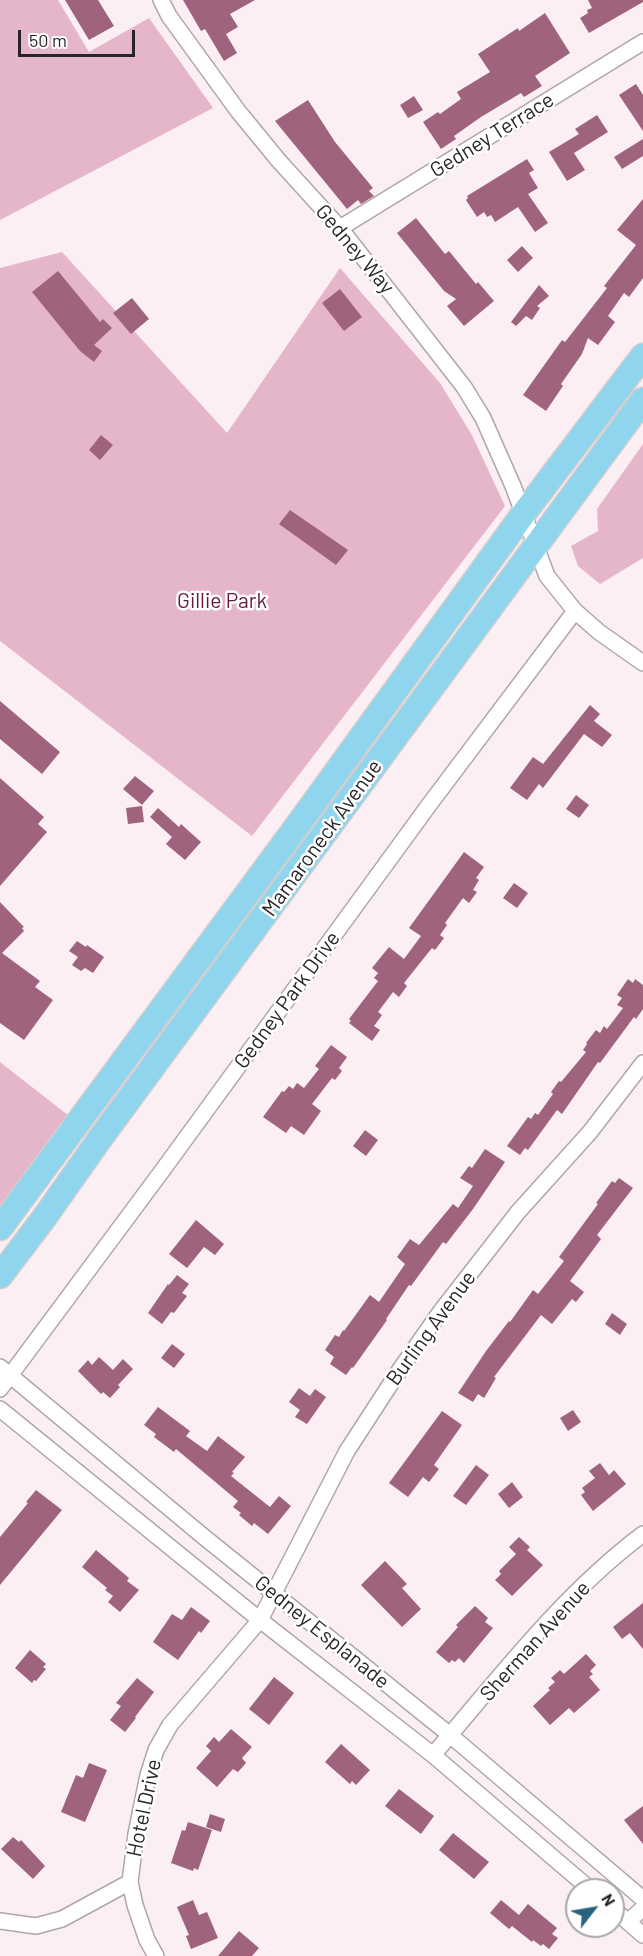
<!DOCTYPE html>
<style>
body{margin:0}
#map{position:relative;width:643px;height:1956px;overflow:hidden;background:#fbeff3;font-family:Barlow,sans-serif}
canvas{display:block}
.north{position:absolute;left:565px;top:1878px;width:60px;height:60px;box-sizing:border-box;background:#fff;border:2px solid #a9a8a9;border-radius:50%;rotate:59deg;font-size:16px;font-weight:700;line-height:24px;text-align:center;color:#292527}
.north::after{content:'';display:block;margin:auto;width:21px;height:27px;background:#27647b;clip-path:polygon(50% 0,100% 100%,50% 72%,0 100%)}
.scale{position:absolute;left:18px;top:30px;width:117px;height:27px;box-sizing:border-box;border:3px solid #292527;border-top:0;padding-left:8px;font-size:18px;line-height:21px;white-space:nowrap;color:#292527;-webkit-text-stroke:4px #fff;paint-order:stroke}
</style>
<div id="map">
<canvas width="643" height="1956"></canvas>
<div class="north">N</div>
<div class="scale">50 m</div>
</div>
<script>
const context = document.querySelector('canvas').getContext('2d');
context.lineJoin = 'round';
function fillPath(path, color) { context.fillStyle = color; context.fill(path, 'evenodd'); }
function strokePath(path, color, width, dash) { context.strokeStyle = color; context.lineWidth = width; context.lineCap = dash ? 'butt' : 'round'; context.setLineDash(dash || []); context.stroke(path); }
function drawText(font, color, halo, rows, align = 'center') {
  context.font = font + ' Barlow,sans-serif'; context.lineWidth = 5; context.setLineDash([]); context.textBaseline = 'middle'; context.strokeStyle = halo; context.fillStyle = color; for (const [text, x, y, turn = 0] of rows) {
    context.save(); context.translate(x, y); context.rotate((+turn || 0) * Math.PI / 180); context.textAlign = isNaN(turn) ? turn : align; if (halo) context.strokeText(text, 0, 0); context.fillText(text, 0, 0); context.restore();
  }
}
const green = new Path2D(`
 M0,0H58L89,52L149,18L213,108L0,220Z
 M62,252L227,433L340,268L440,383L472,435L505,506L252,836L0,641V268Z
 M643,444V558L600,584L578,566L571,546L598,531L597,509Z
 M0,1062L78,1123L0,1226Z`);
const building = new Path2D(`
 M65,0H98L114,26L89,40Z
 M183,0H255L230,14L238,27L226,34L237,53L224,61L205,29L201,31Z
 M588,0H643V2L589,33L580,18L588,13L587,10L592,8Z
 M545,13L570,53L535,76L542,86L524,97L521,93L481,117L454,136L456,139L441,149L423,122L438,112L440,114L461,99L457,92L490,72L478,54L518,28L519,31Z
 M636,84L643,95V131L619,95Z
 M414,96L423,110L408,118L400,105Z
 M308,100L335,142L373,188L369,191L374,196L361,204L358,200L347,209L275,121Z
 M597,115L608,132L574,153L585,170L567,181L549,152L579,134L575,129Z
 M643,139V156L622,169L614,157Z
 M527,159L534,170L529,173L538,188L528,194L548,223L535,232L518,207L495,222L491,215L487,217L484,212L477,217L466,200L468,198L467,196Z
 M643,199V278L629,297L624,293L608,316L615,322L598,345L588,338L582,354L561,384L563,386L546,411L523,395L562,340L565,342L607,288L604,286L636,245L617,230Z
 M416,218L445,254L449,251L476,284L478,282L494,301L464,326L447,306L456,299L444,291L397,233Z
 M522,246L533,258L518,272L507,260Z
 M58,271L100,322L103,319L112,328L94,345L102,351L94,362L80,351L32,292Z
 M539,285L549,296L537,306L540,308L532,320L526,316L516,326L511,322Z
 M340,289L362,317L344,331L322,303Z
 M132,298L149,319L131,334L113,313Z
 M101,435L113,445L100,460L89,450Z
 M290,510L348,550L336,565L279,524Z
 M0,701L60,752L42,774L0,739Z
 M590,705L600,714L594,721L612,735L602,747L584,734L543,788L539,784L527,800L510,788L533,757L543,764Z
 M135,776L154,791L142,805L123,789Z
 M0,778L44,817L38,824L47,832L0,886Z
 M576,795L589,805L579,818L566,809Z
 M142,806L144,822L128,824L126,808Z
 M158,808L179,827L181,824L201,842L185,860L166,844L172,837L150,817Z
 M464,852L484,867L476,878L479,880L473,890L477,892L469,903L463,898L445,923L447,925L440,935L444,938L435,950L432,948L404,983L407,986L399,997L393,992L378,1012L382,1015L374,1026L380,1030L372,1041L349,1023L351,1021L349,1019L378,981L374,978L378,973L372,968L389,947L404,959L421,936L409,928Z
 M514,883L528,893L517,908L503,898Z
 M0,902L24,927L22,928L24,931L2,953L40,981L35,987L53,1000L24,1040L0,1023Z
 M77,941L86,947L87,945L104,957L93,973L85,968L81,971L72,965L78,957L69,951Z
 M628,979L633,983L635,979L643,985V1009L636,1019L634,1017L600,1063L598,1062L562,1114L557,1110L528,1150L525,1148L520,1155L507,1146L528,1117L531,1119L535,1113L538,1115L553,1094L551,1092L559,1081L561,1082L586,1052L583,1050L587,1044L586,1043L596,1030L600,1033L604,1026L607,1029L623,1008L617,1005L622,998L617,995Z
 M331,1045L347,1057L339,1068L342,1071L335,1080L332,1078L312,1104L321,1111L304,1135L291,1126L286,1133L263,1117L282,1091L284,1092L289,1086L293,1089L297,1083L304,1088L319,1069L315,1066Z
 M365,1130L378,1140L366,1156L353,1146Z
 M485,1149L505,1162L473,1209L446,1244L443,1242L411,1286L409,1285L386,1319L387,1320L353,1368L352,1367L346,1375L330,1364L334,1357L325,1350L335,1335L339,1337L343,1330L344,1331L370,1295L379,1302L405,1264L397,1257L410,1239L419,1245L453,1204L458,1208L473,1186L460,1178L469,1166L472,1168Z
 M619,1178L633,1188L597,1235L601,1239L570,1281L584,1292L576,1302L572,1299L552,1324L541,1315L494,1377L496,1378L484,1398L478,1394L473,1402L458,1393L486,1351L509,1321L510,1322L533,1290L538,1294L564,1261L559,1257L598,1204L596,1203L612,1181L615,1183Z
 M196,1220L224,1244L215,1255L204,1247L187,1268L169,1254Z
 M177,1275L189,1284L182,1293L187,1296L174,1313L171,1312L162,1324L148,1313L168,1284L169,1285Z
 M612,1313L627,1324L620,1335L605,1324Z
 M172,1344L185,1354L174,1368L161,1358Z
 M99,1357L113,1370L123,1359L133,1369L118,1385L120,1387L110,1398L103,1392L101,1394L78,1371L88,1360L92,1365Z
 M299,1388L310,1396L315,1389L326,1397L307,1424L295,1417L300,1410L289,1402Z
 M158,1407L190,1431L186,1436L207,1451L218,1436L245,1457L232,1472L234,1473L231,1476L270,1507L279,1496L291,1506L268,1534L254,1523L252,1526L239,1515L241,1513L233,1507L238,1501L176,1449L174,1452L154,1437L156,1434L144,1425Z
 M573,1410L581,1422L568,1431L560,1418Z
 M442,1411L462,1425L434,1465L439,1469L429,1482L423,1477L408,1497L389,1483Z
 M600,1463L609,1475L614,1470L626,1484L593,1511L581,1495L585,1492L582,1488L595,1478L589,1471Z
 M476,1465L489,1475L466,1505L453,1496Z
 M512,1482L523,1497L509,1508L498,1494Z
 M36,1490L62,1510L0,1585V1537L28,1503L26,1502Z
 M519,1537L530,1547L527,1550L543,1565L512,1596L495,1580L501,1574L499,1571L516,1554L509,1547Z
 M96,1550L129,1578L127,1581L139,1590L120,1612L108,1602L113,1596L105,1590L107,1588L82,1567Z
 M385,1561L407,1584L402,1588L421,1609L402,1627L361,1585Z
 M643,1603V1649L630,1633L622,1639L613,1627Z
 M475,1606L488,1618L485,1622L493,1628L464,1663L459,1658L455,1662L452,1660L449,1663L436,1652L458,1627L456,1625Z
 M191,1607L210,1621L201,1633L199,1631L178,1660L153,1642L172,1614L182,1620Z
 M30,1650L46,1664L43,1667L46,1669L36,1681L34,1680L32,1683L15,1668Z
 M586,1654L596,1665L590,1671L593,1674L589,1677L600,1690L574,1713L569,1708L550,1725L533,1706L550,1690L548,1688L555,1682L551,1678L560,1670L564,1674Z
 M274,1677L294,1693L269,1725L249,1709Z
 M137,1678L154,1692L135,1717L136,1718L125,1732L110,1720L121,1706L116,1703Z
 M231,1729L252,1747L242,1758L246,1763L238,1772L233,1769L217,1787L196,1768L211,1751L206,1746L214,1737L219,1742Z
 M341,1744L370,1770L356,1785L352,1781L350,1784L325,1762Z
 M89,1763L107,1770L85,1822L61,1812L76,1775L83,1778Z
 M399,1789L434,1816L421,1834L385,1806Z
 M643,1806V1844L624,1820Z
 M210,1814L225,1819L221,1832L206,1827Z
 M188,1822L212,1830L198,1870L194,1868L193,1871L171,1863L182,1830L185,1831Z
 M453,1833L489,1862L474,1879L439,1850Z
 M13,1837L19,1842L21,1840L45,1866L33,1879L1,1849Z
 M193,1900L199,1915L207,1912L218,1938L191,1949L186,1936L189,1935L177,1907Z
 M501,1900L519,1915L528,1904L557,1928L552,1934L558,1938L549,1949L543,1944L541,1946L533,1940L532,1942L512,1926L509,1929L490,1913Z
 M239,1931L259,1948L252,1956H218Z`);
const minor = new Path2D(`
 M161,0L169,16L238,111L279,161L340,228L464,387L483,418L513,486L547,576L575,611L599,632L643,663
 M340,228L643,42
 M0,1367L204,1537L450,1735L643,1899
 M0,1389L162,1171L429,805L575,611
 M0,1409L260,1620L433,1755L591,1890
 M433,1755C499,1678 562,1595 643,1534
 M613,1909L643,1935
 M0,1921L36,1926L62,1919L130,1882
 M628,1922L643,1908
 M156,1956L147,1940L135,1905L130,1882L136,1834L148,1775L156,1750L170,1725L260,1620L347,1451L399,1371L441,1311L518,1212L590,1132L643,1063`);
const primary = new Path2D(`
 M0,1228L300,822L524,513L643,356
 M0,1276L44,1218L99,1140L643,400`);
const streetNames = [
 ["Gedney Terrace",492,135,-32],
 ["Gedney Way",355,249,50],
 ["Mamaroneck Avenue",322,838,-54],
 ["Gedney Park Drive",287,1000,-54],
 ["Burling Avenue",431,1328,-54],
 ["Gedney Esplanade",322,1632,39],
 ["Sherman Avenue",535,1641,-48],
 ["Hotel Drive",144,1808,-78]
];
const parkNames = [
 ["Gillie Park",222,601]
];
fillPath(green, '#e5b6c9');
fillPath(building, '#a0637e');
strokePath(minor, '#b0a5a9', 18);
strokePath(primary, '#d0cfcf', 27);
strokePath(minor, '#fff', 15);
strokePath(primary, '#90d5ee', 24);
drawText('21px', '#292527', '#fff', streetNames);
drawText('21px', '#651941', '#fff', parkNames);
</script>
